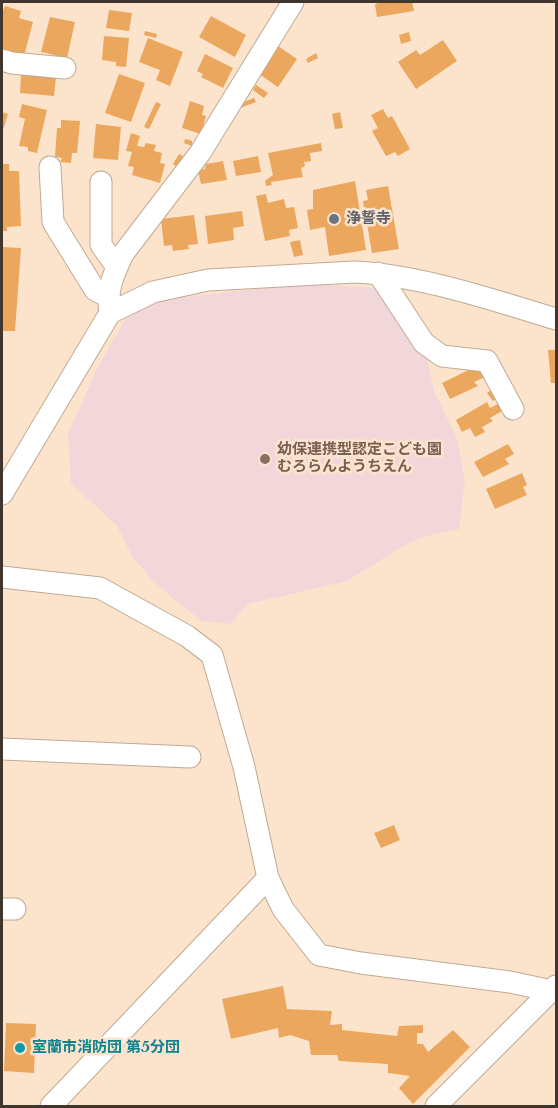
<!DOCTYPE html>
<meta charset="utf-8">
<style>
body{margin:0}
#map{position:relative;width:558px;height:1108px;overflow:hidden;background:#fce4cc;font-family:"Libre Baskerville",serif}
canvas{display:block}
.frame{position:absolute;inset:0;border:3px solid #40362d;pointer-events:none}
</style>
<div id="map">
<canvas width="558" height="1108"></canvas>
<div class="frame"></div>
</div>
<script>
const context = document.querySelector('canvas').getContext('2d');
context.lineJoin = 'round';
function fillPath(path, color) { context.fillStyle = color; context.fill(path, 'evenodd'); }
function strokePath(path, color, width, dash) { context.strokeStyle = color; context.lineWidth = width; context.lineCap = dash ? 'butt' : 'round'; context.setLineDash(dash || []); context.stroke(path); }
function drawText(font, color, halo, rows, align = 'center') {
  context.font = font + ' "Libre Baskerville","Noto Sans JP",serif'; context.lineWidth = 5; context.setLineDash([]); context.textBaseline = 'middle'; context.strokeStyle = halo; context.fillStyle = color; for (const [text, x, y, turn = 0] of rows) {
    context.save(); context.translate(x, y); context.rotate((+turn || 0) * Math.PI / 180); context.textAlign = isNaN(turn) ? turn : align; if (halo) context.strokeText(text, 0, 0); context.fillText(text, 0, 0); context.restore();
  }
}
const education = new Path2D(`
 M331,285L375,288L427,358L434,391L457,438L465,481L459,529L434,534L410,542L347,581L248,604L230,624L202,621L176,601L152,580L132,556L117,526L71,483L68,434L96,371L127,315L166,299L281,286Z`);
const building = new Path2D(`
 M378,2H412L414,11L377,17L375,5Z
 M5,6L21,11L19,18L33,22L24,56L2,50L3,37L2,36V13Z
 M109,10L132,13L129,31L106,28Z
 M211,16L246,35L235,57L199,37Z
 M50,17L75,22L67,58L41,52Z
 M145,31L157,34L156,38L144,35Z
 M409,32L411,41L401,44L399,35Z
 M104,36L129,38L126,67L116,66V62L102,60Z
 M148,38L183,52L170,86L156,80L160,70L139,62Z
 M443,40L457,61L416,89L398,62L416,50L420,55Z
 M278,46L297,59L278,87L259,74Z
 M316,53L318,58L308,63L306,59Z
 M205,54L233,68L223,88L201,77L203,74L197,71Z
 M21,74L56,77L54,96L20,93Z
 M119,74L145,83L131,122L105,113Z
 M256,85L268,93L264,98L253,90Z
 M254,98L256,102L240,108L239,104Z
 M190,101L204,106L202,115L206,116L201,134L182,128Z
 M156,102L161,104L149,129L144,127Z
 M22,104L47,110L37,153L28,151V147L19,146L25,119L19,117Z
 M383,109L388,118L392,116L410,149L398,156L395,152L386,156L372,131L378,128L371,115Z
 M2,112L8,114L2,133Z
 M340,112L343,128L335,129L332,114Z
 M61,120L80,121L77,153H72L71,163L60,162L62,158L55,157L57,128H61Z
 M96,124L121,127L118,160L93,158Z
 M131,133L140,136L137,146L144,147L146,143L156,145L154,151L162,153L160,163L165,164L160,183L132,175L134,167L128,166L132,152L126,151Z
 M185,139L192,141V146L184,143Z
 M321,143L322,151L310,153L311,161L304,162L305,166L301,168L303,177L271,182L272,185L266,186L265,181L273,175L268,153Z
 M179,154L183,156L177,167L173,164Z
 M258,156L261,172L236,176L233,161Z
 M223,161L227,180L201,184L198,170L205,169L206,164Z
 M2,164H9V171H19L21,226L7,227V231H2Z
 M355,181L366,250L329,256L325,227L310,230L307,210L313,209V190Z
 M388,186L399,249L372,253L363,201L368,200L366,190Z
 M266,194L268,203L284,199L286,208L294,207L298,228L289,230L290,236L265,241L256,196Z
 M242,211L244,226L233,228L234,240L208,244L205,216Z
 M194,215L198,244L188,245L189,249L173,251L172,245L164,246L161,219Z
 M300,240L303,255L294,257L290,242Z
 M2,247L21,248L15,331H2Z
 M548,350H556V383H551Z
 M479,365L485,377L474,382L478,386L450,399L442,383Z
 M494,388L499,396L493,401L487,393Z
 M487,402L490,408L500,403L504,410L490,418L493,421L482,427L485,432L475,437L470,428L462,432L456,420Z
 M508,444L514,454L505,459L509,464L483,477L474,462Z
 M522,473L527,485L523,487L527,495L495,509L486,489Z
 M394,825L400,840L381,848L374,833Z
 M283,986L287,1009L332,1011L330,1025L342,1024V1030L397,1036L399,1026L423,1025V1033H417V1044H423L428,1052L453,1030L470,1047L413,1104L399,1088L410,1076L388,1073V1064L339,1061L337,1055H311L309,1041L290,1035L279,1038L278,1028L231,1039L222,999Z
 M6,1023L36,1024L34,1073L4,1071Z`);
const minor = new Path2D(`
 M2,60L12,63L65,68
 M50,167L53,222L95,290L107,296
 M101,182V245L117,267
 M378,273L424,343L442,356L487,361L513,409
 M110,313C106,289 113,276 123,254L200,153L293,2
 M2,494L110,313L153,292L208,280L354,272C420,275 493,300 556,319
 M2,577L100,588L187,636L212,655L244,767L268,878L283,909L319,955L361,963L510,982L552,991
 M2,749L190,757
 M2,909H15
 M51,1106L268,878
 M436,1106L556,986`);
const markers = [
 [334,219,6,"#6b7280"],
 [265,459,6,"#8d6e63"],
 [20,1048,6,"#0f9aa8"]
];
const worshipNames = [
 ["浄誓寺",346,219]
];
const educationNames = [
 ["幼保連携型認定こども園",277,450],
 ["むろらんようちえん",277,467]
];
const cultureNames = [
 ["室蘭市消防団 第5分団",32,1048]
];
fillPath(education, '#f2d7da');
fillPath(building, '#eba75d');
strokePath(minor, '#c0aa93', 23);
strokePath(minor, '#fff', 21);
for (const [x, y, r, color] of markers) { const dot = new Path2D(); dot.arc(x, y, r, 0, 2 * Math.PI); context.fillStyle = color; context.fill(dot); strokePath(dot, '#fce4cc', 2); }
drawText('bold 15px', '#5b616d', '#fce4cc', worshipNames, 'left');
drawText('bold 15px', '#785e54', '#fce4cc', educationNames, 'left');
drawText('bold 15px', '#0d838f', '#fce4cc', cultureNames, 'left');
</script>
